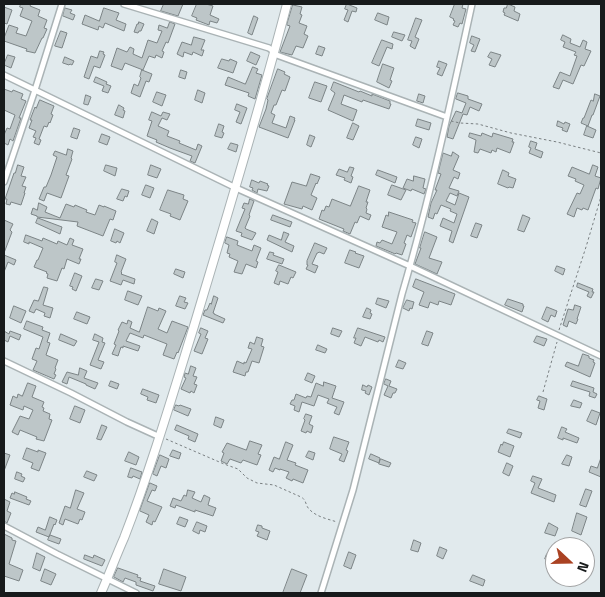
<!DOCTYPE html>
<style>
body{margin:0}
#map{position:relative;width:605px;height:597px;overflow:hidden;background:#e1eaed;font-family:"Titillium Web",sans-serif}
canvas{display:block}
.frame{position:absolute;inset:0;border:5px solid #171a1b;pointer-events:none}
.north{position:absolute;left:545px;top:537px;width:50px;height:50px;box-sizing:border-box;background:#fff;border:1px solid #a2a3a4;border-radius:50%;rotate:111deg;font-size:14px;font-weight:700;line-height:20px;text-align:center;color:#171a1b}
.north::after{content:'';display:block;margin:auto;width:18px;height:22px;background:#aa4223;clip-path:polygon(50% 0,100% 100%,50% 72%,0 100%)}
</style>
<div id="map">
<canvas width="605" height="597"></canvas>
<div class="frame"></div>
<div class="north">N</div>
</div>
<script>
const context = document.querySelector('canvas').getContext('2d');
context.lineJoin = 'round';
function fillPath(path, color) { context.fillStyle = color; context.fill(path, 'evenodd'); }
function strokePath(path, color, width, dash) { context.strokeStyle = color; context.lineWidth = width; context.lineCap = dash ? 'butt' : 'round'; context.setLineDash(dash || []); context.stroke(path); }
const building = new Path2D(`
 M21,4H31L30,6L40,10L38,16L47,20L44,28L47,29L43,38H42L35,53L26,51L27,49L4,41V38L9,25L18,28L16,33L26,36L32,21L20,16L23,8L20,7Z
 M164,4H183L178,16L161,11Z
 M197,4H206L213,6L210,15L219,19L217,23L210,21L209,25L196,20L197,18L192,16Z
 M347,4L357,8L356,12L352,11L348,22L344,20L348,10L345,9Z
 M455,4H463L462,8L466,9L462,24L460,23L458,27L453,25L455,21L453,20L454,19L450,17Z
 M508,4L515,7L514,11L520,14L518,21L504,15L505,13L503,12L504,8H506Z
 M293,5L302,7L300,14L302,15L299,23L307,26L304,34L308,36L303,48L296,46L292,55L280,52L290,26L287,25Z
 M4,7L12,10L7,24L4,23Z
 M65,8L72,10L70,13L75,15L73,20L63,16Z
 M104,8L119,13L116,20L126,24L124,31L105,23L103,28L99,26L98,30L82,24L85,15L99,21Z
 M378,13L389,17L387,25L375,20Z
 M254,16L258,18L252,35L248,33Z
 M416,18L422,20L415,37L419,39L415,49L410,46L412,41L408,40Z
 M139,22L144,24L141,31H139L138,33L134,32L137,24H138Z
 M170,22L175,24L168,43L166,42L162,51L164,52L162,58L156,55L155,58L149,56L143,70L125,63L122,70L111,66L117,48L127,52L130,47L134,49L133,54L142,58L148,40L157,43L162,31L158,30L159,25L167,28Z
 M61,31L67,33L62,48L55,46Z
 M394,32L405,35L402,41L392,37Z
 M563,35L571,39L570,43L580,47L583,40L587,42L585,49L591,51L584,66L581,65L573,84L563,80L559,89L553,87L560,72L570,76L577,56L574,55L576,52L563,47L565,42L561,40Z
 M472,36L480,39L475,52L471,51L474,45L470,43Z
 M194,37L205,40L201,50H204L202,56L193,52L192,55L184,52L183,57L177,54L182,42L191,45Z
 M382,40L393,44L392,49L387,47L379,66L372,63Z
 M319,46L325,48L322,56L316,54Z
 M100,51L104,52L103,54L105,55L100,68L94,66L89,79L84,77L91,56L97,58Z
 M251,52L260,56L256,65L247,61Z
 M491,52L501,55L495,67L489,65L492,59L488,57Z
 M8,55L15,57L11,68L4,65Z
 M65,57L74,61L72,65L70,64L69,65L63,63Z
 M222,59L229,61L230,59L237,62L233,73L218,68Z
 M439,61L447,64L442,76L437,74L440,68L437,67Z
 M383,64L394,68L390,80L392,81L389,88L377,82Z
 M253,67L258,69L256,73L262,75L255,99L248,96L249,93L225,85L228,77L245,84Z
 M278,69L285,72L284,74L290,77L285,91L282,90L276,105H274L271,113L275,115L272,123L286,128L290,116L295,118L294,120H295L288,138L259,127L266,109L268,100L267,99Z
 M142,70L152,74L149,82L146,81L140,97L131,93L134,84L138,86L141,78L140,77Z
 M181,70L187,72L185,79L179,77Z
 M96,77L107,82L106,84L111,86L108,93L102,91L104,86L94,82Z
 M315,82L327,86L321,102L309,98Z
 M334,82L359,92L360,91L372,96V94L390,101V104H391L389,109L363,100L362,102L344,95L341,104L357,110L353,121L328,110L335,93L331,90Z
 M4,89L12,92L13,90L23,94L21,99L26,101L19,118H21L13,141L10,139L8,145L4,143V135L7,128L10,129L15,115L4,110Z
 M198,90L205,93L202,103L195,100Z
 M157,92L166,95L162,106L153,102Z
 M458,93L468,96V99L482,104L479,111L470,107L467,115L463,114L453,139L447,137L449,126L456,111L462,113L466,103L456,99Z
 M419,94L425,96L423,103L417,101Z
 M595,94L600,96L593,115H592L588,126L581,123L583,118H584L591,100L593,101Z
 M86,95L91,97L88,105L84,104Z
 M40,100L54,106L51,114L53,115L50,123L49,122L47,127L44,126L39,139L41,140L39,145L34,143L36,138L33,137L36,131L29,128L32,120H30L35,107L36,108Z
 M237,104L247,108L241,124L236,122L240,112L235,110Z
 M119,105L124,108L123,110L125,111L123,118L115,115Z
 M152,112L161,116L163,112L170,114L167,120L162,118L158,126L169,131L167,136L180,141L179,143L196,150L198,144L202,146L195,163L190,161L192,156L170,148L156,142L157,140L147,136L152,121L149,120Z
 M418,119L431,123L429,130L416,126Z
 M558,121L564,124L565,122L570,124L567,132L562,130L563,128L557,126Z
 M353,123L359,126L353,140L347,138Z
 M219,124L224,126L222,132L224,133L222,138L215,136Z
 M587,126L596,130L593,138L584,135Z
 M74,128L80,130L77,139L71,137Z
 M470,133L481,136L482,133L492,137L493,133L513,139L512,142H514L510,153L497,148L496,152L492,150L491,153L480,149L478,153L474,152L476,140L469,137Z
 M102,134L110,137L107,145L99,142Z
 M310,135L315,137L311,147L307,145Z
 M416,137L422,139L419,148L413,145Z
 M531,141L537,143L535,149L543,152L541,158L529,153L531,148L529,147Z
 M231,143L238,145L236,152L228,149Z
 M68,149L73,151L71,158L72,159L66,175L69,176L61,198L47,193L44,201L39,199L44,187H46L51,175L57,157L53,155L55,151L66,155Z
 M453,152L459,156L453,170L460,173L458,179L454,177L449,188L459,191L457,196L450,193L446,201L455,205L459,193L469,197L453,243L449,241L452,231L440,226L443,218L454,223L457,214L450,211L451,209L441,205L437,214L435,213L433,219L428,217L431,203L437,190H435L441,174L438,173L443,153L451,156Z
 M18,165L24,167L21,176L26,177L22,186L26,187L24,193H25L21,205L11,202L10,205L6,204L7,199H5L14,173H15Z
 M106,165L117,168L115,176L104,171Z
 M151,165L161,169L157,178L148,175Z
 M593,165L598,167L595,176L601,178L598,189L596,188L588,210L583,208L582,210L577,208L574,217L567,214L577,193L580,194L584,185L575,181L576,179L568,176L572,167L589,174Z
 M350,167L354,168L351,176L353,177L351,183L344,180L345,178L336,175L339,169L347,172Z
 M378,170L397,177L395,183L376,175Z
 M503,170L509,173L508,176L516,179L513,188L509,187L508,188L498,184Z
 M311,174L320,177L317,184L316,183L311,195L317,198L312,210L303,206L302,209L284,204L292,182L306,186Z
 M414,176L425,179L423,188L426,189L424,194L412,189L411,191L403,188L407,179L413,181Z
 M252,180L259,183L260,181L268,184L267,185L269,186L267,191L258,189L257,193L252,190L253,188L250,187Z
 M146,185L154,188L150,198L142,195Z
 M392,185L406,190L401,200L388,195Z
 M359,186L370,190L366,202H368L366,208L367,209L366,213L371,215L369,220L360,216L357,223L355,222L350,234L343,231L344,229L319,219L322,210L324,211L326,206L329,207L332,199L350,206Z
 M122,189L129,191L127,197L125,196L123,201L117,199Z
 M168,190L184,195L183,199L188,201L180,220L170,216L171,214L160,210Z
 M250,199L254,201L249,215L250,216L245,228L246,229L256,233L252,240L241,236L242,233L236,231L245,209L242,208L244,203L248,204Z
 M39,203L47,207L45,212L60,218L66,204L74,207L75,205L87,210L86,212L95,215L99,205L104,207V206L116,211L113,220L110,219L103,236L77,226L78,222L37,217V216L31,214L33,208L37,210Z
 M389,212L413,220L412,222L416,223L411,237L407,235L404,243L406,244L402,255L396,253L395,254L393,253L376,246L377,242L380,243L382,240L392,244L397,232L382,227L386,215L388,216Z
 M273,215L292,222L290,227L271,220Z
 M523,215L530,218L524,232L518,230Z
 M38,218L62,227L60,234L36,223Z
 M152,219L158,222L154,234L147,231Z
 M4,220L13,224L10,230L12,232L4,253Z
 M476,223L482,225L477,238L471,236Z
 M115,229L124,233L120,243L117,241L116,243L111,241Z
 M284,232L289,234L285,242L294,246L292,252L267,240L269,235L281,240Z
 M425,232L437,237L429,258L442,262L437,274L415,264L421,248H420Z
 M26,235L42,241L43,238L57,244L58,241L67,245L70,238L74,240L72,245L83,249L79,259H81L79,264L67,259L64,269L62,268L57,281L47,278L48,274L46,273L47,272L34,267L37,260H38L43,248L29,242V244L24,242Z
 M227,237L238,241L237,245L252,251L254,245L261,248L256,261L258,262L256,268L246,264L242,274L234,272L238,261L229,257L230,254L227,253L229,245L225,243Z
 M315,243L327,248L324,254L319,252L318,253H317L312,264L318,266L315,273L306,269L308,265H307V261Z
 M350,250L356,252L355,253L364,256L359,268L345,263Z
 M270,252L274,253L273,255L284,259L282,264L267,259Z
 M4,255L16,260L14,265L8,262L4,272Z
 M117,255L126,259L121,272L122,273L121,274L135,279L134,284L123,280L121,285L110,281L117,263L115,262Z
 M279,265L296,272L293,278L291,277L288,284L280,281L279,285L274,283L278,272L276,271Z
 M557,266L565,269L563,275L555,271Z
 M176,269L185,272L183,278L174,274Z
 M75,273L82,276L76,291L72,289L73,287L70,286Z
 M96,279L103,281L99,290L92,288Z
 M416,279L455,294L451,305L439,301L438,305L430,302L428,308L419,305L424,292L413,287Z
 M578,283L593,289L592,292H594L591,298L587,296L589,292L577,287Z
 M44,287L48,288L43,305L53,308L50,318L44,316L45,313L36,309L34,313L29,311L34,300L38,301Z
 M128,291L142,296L138,305L125,300Z
 M180,296L186,298L184,302L188,303L185,309L176,306Z
 M214,296L218,298L213,313H214V314L225,319L223,323L203,315L205,310H207L210,303L211,304Z
 M378,298L389,301L386,308L376,304Z
 M508,299L523,304V306H524L522,312L505,305Z
 M407,300L414,302L412,309L410,308L409,311L403,308Z
 M575,305L581,307L577,319H578L576,324L569,321L567,327L563,325L568,309L573,310Z
 M14,306L26,311L21,323L10,318Z
 M148,307L158,311L159,308L166,311L158,329L167,333L172,321L188,327L178,353L177,352L174,359L163,355L167,344L144,335L143,338L130,333L126,341L140,346L138,351L123,346V348L121,347L118,356L112,354L116,345L114,344L119,331L118,330L122,322L127,324L128,320L132,322L130,328L139,332Z
 M547,307L557,311L555,317L551,315L548,322L542,319Z
 M367,308L371,310L370,313L372,314L370,319L363,317Z
 M77,312L90,317L87,324L74,319Z
 M27,321L43,327L42,330L50,333L47,342L50,343L46,355L58,360L55,368L56,369L54,374L56,375L54,379L33,370L37,361L32,359L36,348L39,349L43,337L24,329Z
 M201,328L208,331L205,338L208,339L202,354L194,351L201,334L199,333Z
 M333,328L342,331L339,337L331,334Z
 M358,328L385,337L383,342L379,340L378,342L365,337L361,346L354,343L356,338H354Z
 M4,331L9,334L10,331L21,335L19,340L10,336L8,342L4,340Z
 M427,331L433,333L428,346L422,344Z
 M61,334L77,341L74,346L59,340Z
 M95,334L103,338L102,342L105,343L98,360L104,362L101,369L90,365L99,342L93,340Z
 M537,336L547,339L544,346L534,342Z
 M257,337L263,339L261,346L264,347L259,363L252,361L248,372H246L245,376L233,372L237,361L244,364V362L246,363L252,349L248,348L250,342L254,344Z
 M318,345L327,349L325,353L316,350Z
 M583,354L589,356V358L594,360L593,362L595,363L590,377L565,366L567,362L578,366Z
 M399,360L406,363L403,369L396,367Z
 M191,366L196,368L193,376L197,377L194,384L197,385L194,393L191,391L190,393L181,389L186,378L184,377L185,373L188,374Z
 M80,368L87,371L84,378L98,383L95,389L86,385V384L69,377L67,384L62,382L67,372L78,375Z
 M308,373L315,376L312,383L305,380Z
 M386,379L391,381L389,386L397,389L395,393H393L391,398L384,395L388,386L384,384Z
 M111,381L119,384L117,389L109,386Z
 M573,381L594,388L593,392L597,394L595,398L589,396L590,392L571,386Z
 M324,382L336,386L332,398L344,402L339,415L334,413L337,407L327,403L329,399L318,395L314,406L302,402L299,412L294,410L295,406L290,404L292,400H294L296,394L306,398L307,396L311,397L316,383L323,386Z
 M28,383L36,386L32,397L44,402L42,407L44,408L43,411L50,414L49,419L52,420L44,441L36,439L37,437L20,430L18,435L12,432L20,416L29,419L33,410L24,406L23,410L10,405L13,396L17,398L18,394L22,396Z
 M363,385L367,387L368,385L372,387L369,395L365,393L366,391L362,390Z
 M143,389L159,395L156,403L147,400L148,397L141,394Z
 M539,396L547,399L544,410L538,408L540,401L537,400Z
 M574,400L582,403L580,408L571,406Z
 M176,405L179,406L180,405L191,409L188,416L174,410Z
 M75,406L85,410L80,423L70,419Z
 M592,410L600,413L596,425L587,421Z
 M306,414L312,416L309,424L313,426L311,433L307,431L306,433L301,431L305,420L304,419Z
 M216,417L224,420L221,428L214,425Z
 M102,425L107,427L101,440L97,439Z
 M177,425L198,434L195,442L188,439L189,436L175,430Z
 M562,427L567,429L565,432L579,438L577,443L563,438V440L558,438Z
 M509,429L522,433L520,438L507,433Z
 M334,437L349,442L346,450L348,451L344,462L339,460L342,454L330,449Z
 M250,441L262,445L258,454L261,455L257,465L243,460L241,463L230,459L227,464L221,461L224,453L222,452L227,443L246,450Z
 M286,442L293,445L287,460L296,463L295,465L308,470L303,483L293,479L292,481L286,478L289,472L280,469V470L275,468L273,472L269,470L274,457L279,459Z
 M504,442L514,446L510,457L498,452L501,444L502,445Z
 M27,448L38,452V450L46,453L39,471L31,468L33,463L23,459Z
 M173,450L181,453L179,459L170,456Z
 M309,451L315,453L313,460L306,457Z
 M129,452L139,457L136,465L125,461Z
 M4,453L10,455L4,471Z
 M371,454L380,458L379,463L369,459Z
 M160,455L169,459L166,468L161,466L157,476L153,474Z
 M567,455L572,457L569,466L562,464Z
 M601,458V477L589,472L591,466L597,468Z
 M381,459L391,463L389,467L379,464Z
 M507,463L513,466L509,476L503,473Z
 M131,468L142,472L140,479L133,476L132,478L128,477Z
 M87,471L97,475L94,481L84,477Z
 M17,472L22,474L21,476L25,478L23,482L15,479Z
 M533,476L542,479L538,488L556,495L554,502L531,493L535,483L531,481Z
 M150,483L157,486L155,491L152,490L147,501L162,507L155,522L153,521L152,525L146,522L149,515L140,511Z
 M586,489L592,491L586,507L580,505Z
 M76,490L84,493L77,509L85,512L82,520L80,519L78,524L65,519L63,525L59,523L65,506L70,508Z
 M188,490L195,492L192,498L201,502L204,495L210,498L208,505L216,508L213,516L195,510V512L176,505L175,508L170,506L173,498L181,501L184,495L186,496Z
 M15,492L27,497L26,499L31,501L29,505L10,498L12,493L14,494Z
 M4,499L10,502L7,511L11,513L7,523L4,521Z
 M577,513L587,517L581,535L572,531Z
 M50,517L57,520L55,525L54,524L49,537L36,532L38,527L45,530Z
 M180,517L188,520L185,527L177,524Z
 M197,522L207,526L205,532L200,530L199,534L193,531Z
 M549,523L558,528L555,536L545,533Z
 M258,525L262,526V528L270,531L267,540L257,536L259,532L256,531Z
 M4,534L12,538V540L16,541L9,564L23,570L19,581L4,576Z
 M50,535L61,539L59,544L48,540Z
 M414,540L421,543L418,552L411,550Z
 M440,547L447,550L443,559L437,556Z
 M349,552L356,555L351,569L344,566Z
 M37,553L45,557L40,571L33,568Z
 M547,554L555,557L553,563L545,559Z
 M85,555L93,558L94,555L105,560L102,566L84,559Z
 M118,568L138,575L137,577L141,578L140,581L155,586L153,591L136,585V582L125,578L123,582L114,577Z
 M45,569L56,574L51,585L41,581Z
 M164,569L186,577L181,591L159,584Z
 M292,569L307,575L300,593H283Z
 M473,575L485,580L483,586L470,581Z`);
const path = new Path2D(`
 M451,121L460,123L478,124L511,133L557,142L601,153
 M559,330L586,247L600,200L601,190
 M543,392L557,342
 M166,439L224,464L238,469L247,478L257,483L274,485L301,497C307,500 305,506 310,510C317,517 328,519 337,522`);
const street = new Path2D(`
 M124,4L269,48L273,51L274,54L447,117
 M4,75L236,188L410,266L601,356
 M4,182L35,90L62,4
 M4,361L71,393L127,422L160,437
 M4,526L57,554L136,593
 M321,593L353,490L402,294C430,198 451,101 472,4`);
const secondary = new Path2D(`
 M101,593C109,575 116,556 124,538C151,468 172,397 194,326C226,219 259,112 287,4`);
fillPath(building, '#bdc6c8');
strokePath(building, '#7c8486', 1);
strokePath(street, '#aab3b5', 8);
strokePath(secondary, '#aab3b5', 10);
strokePath(path, '#797f81', 1, [2.5, 2.5]);
strokePath(street, '#fff', 5);
strokePath(secondary, '#fff', 8);
</script>
